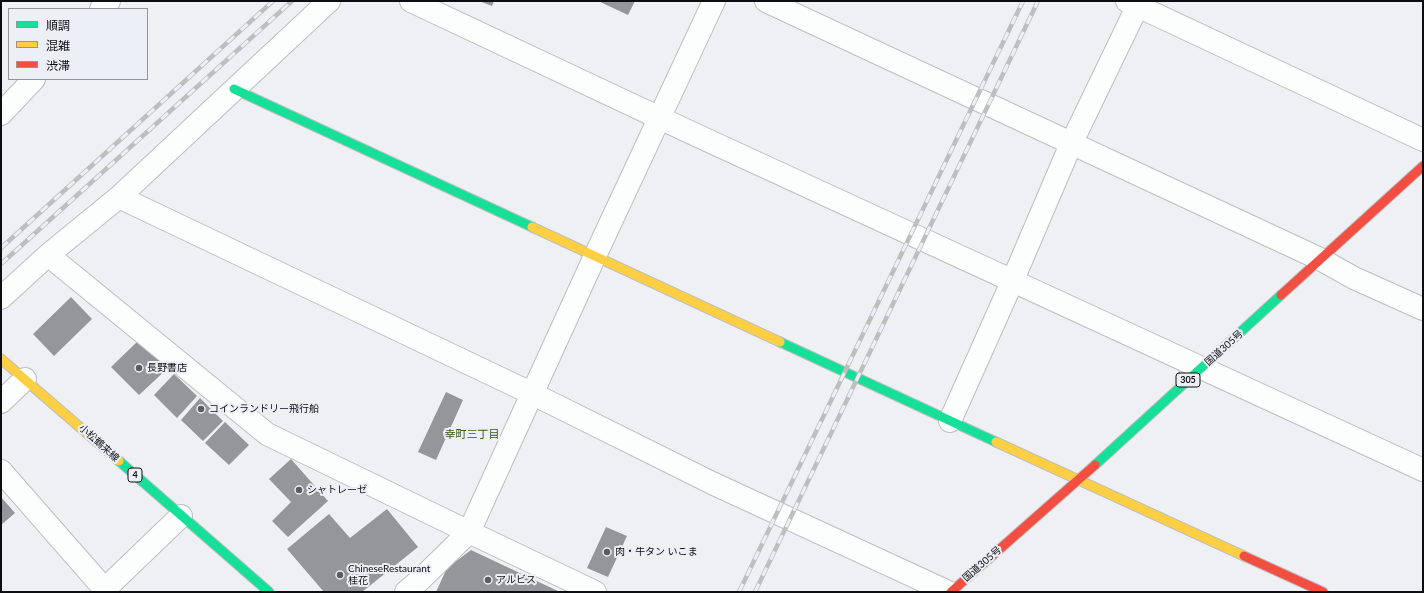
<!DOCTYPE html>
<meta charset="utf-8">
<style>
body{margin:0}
#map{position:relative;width:1424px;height:593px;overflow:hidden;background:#eef0f4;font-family:Lato,"Noto Sans JP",sans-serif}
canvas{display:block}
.frame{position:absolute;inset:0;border:2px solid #0c0d10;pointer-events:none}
.legend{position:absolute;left:8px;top:8px;width:140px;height:72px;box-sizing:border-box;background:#eceff6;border:1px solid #92959a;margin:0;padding:5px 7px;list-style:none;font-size:12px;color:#0c0d10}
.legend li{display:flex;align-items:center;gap:8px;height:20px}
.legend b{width:20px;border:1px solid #92959a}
</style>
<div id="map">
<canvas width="1424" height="593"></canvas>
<div class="frame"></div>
<ul class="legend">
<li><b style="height:5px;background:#16e098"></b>順調</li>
<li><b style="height:5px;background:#ffcf43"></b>混雑</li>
<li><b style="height:5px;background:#f24e42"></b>渋滞</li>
</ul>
</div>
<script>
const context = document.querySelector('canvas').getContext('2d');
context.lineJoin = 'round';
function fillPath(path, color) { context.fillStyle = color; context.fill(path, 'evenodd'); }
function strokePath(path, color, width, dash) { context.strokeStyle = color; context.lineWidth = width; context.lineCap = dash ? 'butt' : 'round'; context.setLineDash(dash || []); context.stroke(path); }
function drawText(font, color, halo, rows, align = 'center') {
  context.font = font + ' Lato,"Noto Sans JP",sans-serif'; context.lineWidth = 4; context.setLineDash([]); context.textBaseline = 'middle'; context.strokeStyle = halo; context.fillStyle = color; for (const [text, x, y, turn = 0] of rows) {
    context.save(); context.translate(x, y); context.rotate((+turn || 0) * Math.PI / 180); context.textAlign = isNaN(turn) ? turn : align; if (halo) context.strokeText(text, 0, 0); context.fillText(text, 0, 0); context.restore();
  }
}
const building = new Path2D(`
 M479,1H494L492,6Z
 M598,1H635L628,15Z
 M71,297L92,319L54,356L33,334Z
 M139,340L168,368L139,395L111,367Z
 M174,374L197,396L177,418L154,395Z
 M446,392L463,400L436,460L418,452Z
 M200,398L223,421L203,441L181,420Z
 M225,422L249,445L229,465L205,443Z
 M291,459L328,501L288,537L272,521L291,502L269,479Z
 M1,497L15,513L1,525Z
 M387,509L418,547L362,592H324L287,549L329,514L350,538Z
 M606,527L627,536L608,577L587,568Z
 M471,550L560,592H436L447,568Z`);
const street = new Path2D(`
 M411,1C747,160 1084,316 1423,470
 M766,1L1320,259L1354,278L1423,309
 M1127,1L1423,140
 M101,9L109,1
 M1,114L34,79
 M119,197L533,394L712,483L948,592
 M48,255L267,434L469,532L595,592
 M1,298L48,255L119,197L329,1
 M1,402L25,379
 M950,421L1012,282L1071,144L1140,1
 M1,471L107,592
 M102,592L181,516
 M406,592L421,579L469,532L595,256L714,1`);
const fast = new Path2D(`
 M234,89L532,227
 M780,342L996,442
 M119,461L269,592
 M1095,465L1281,295`);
const slow = new Path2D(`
 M532,227L780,342
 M1,359L119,461
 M996,442L1244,556`);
const jam = new Path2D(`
 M1281,295L1423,166
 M1244,556L1323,592
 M951,592L1095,465`);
const rail = new Path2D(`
 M1,248L273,1
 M1,264L292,1
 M739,592L1023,1
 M755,592L1038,1`);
const markers = [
 [139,368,4,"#5b5c60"],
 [201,409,4,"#5b5c60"],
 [299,490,4,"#5b5c60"],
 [607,552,4,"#5b5c60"],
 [340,575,4,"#5b5c60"],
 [488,580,4,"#5b5c60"]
];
const shields = [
 [1188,380,24],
 [135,475,14]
];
const shieldNames = [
 ["305",1188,380],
 ["4",135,475]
];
const streetNames = [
 ["国道305号",1224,348,-42],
 ["小松鶴来線",99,443,42],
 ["国道305号",982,564,-41]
];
const poiNames = [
 ["長野書店",147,368],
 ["コインランドリー飛行船",209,409],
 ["シャトレーゼ",307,490],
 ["肉・牛タン いこま",615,552],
 ["ChineseRestaurant",348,569],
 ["桂花",348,581],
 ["アルビス",496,580]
];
const neighbourhoodNames = [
 ["幸町三丁目",472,434]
];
fillPath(building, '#959699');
strokePath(street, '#bdbec1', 24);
strokePath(fast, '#bdbec1', 11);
strokePath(slow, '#bdbec1', 11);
strokePath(jam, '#bdbec1', 11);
strokePath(street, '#fcfdfd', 22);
strokePath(fast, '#16e098', 9);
strokePath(slow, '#ffcf43', 9);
strokePath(jam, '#f24e42', 9);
strokePath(rail, '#bebebf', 4.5);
strokePath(rail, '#eceff6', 3, [9]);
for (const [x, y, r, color] of markers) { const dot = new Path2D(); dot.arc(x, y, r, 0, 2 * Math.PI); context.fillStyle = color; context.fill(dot); strokePath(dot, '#eceff6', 1.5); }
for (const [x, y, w] of shields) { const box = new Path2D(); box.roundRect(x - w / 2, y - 7, w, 14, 3); context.fillStyle = '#eceff6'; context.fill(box); strokePath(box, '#0c0d10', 1); }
drawText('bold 9px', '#0c0d10', null, shieldNames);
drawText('10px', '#0c0d10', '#eceff6', streetNames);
drawText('10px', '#0c0d10', '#eceff6', poiNames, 'left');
drawText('11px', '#395713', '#eceff6', neighbourhoodNames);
</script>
